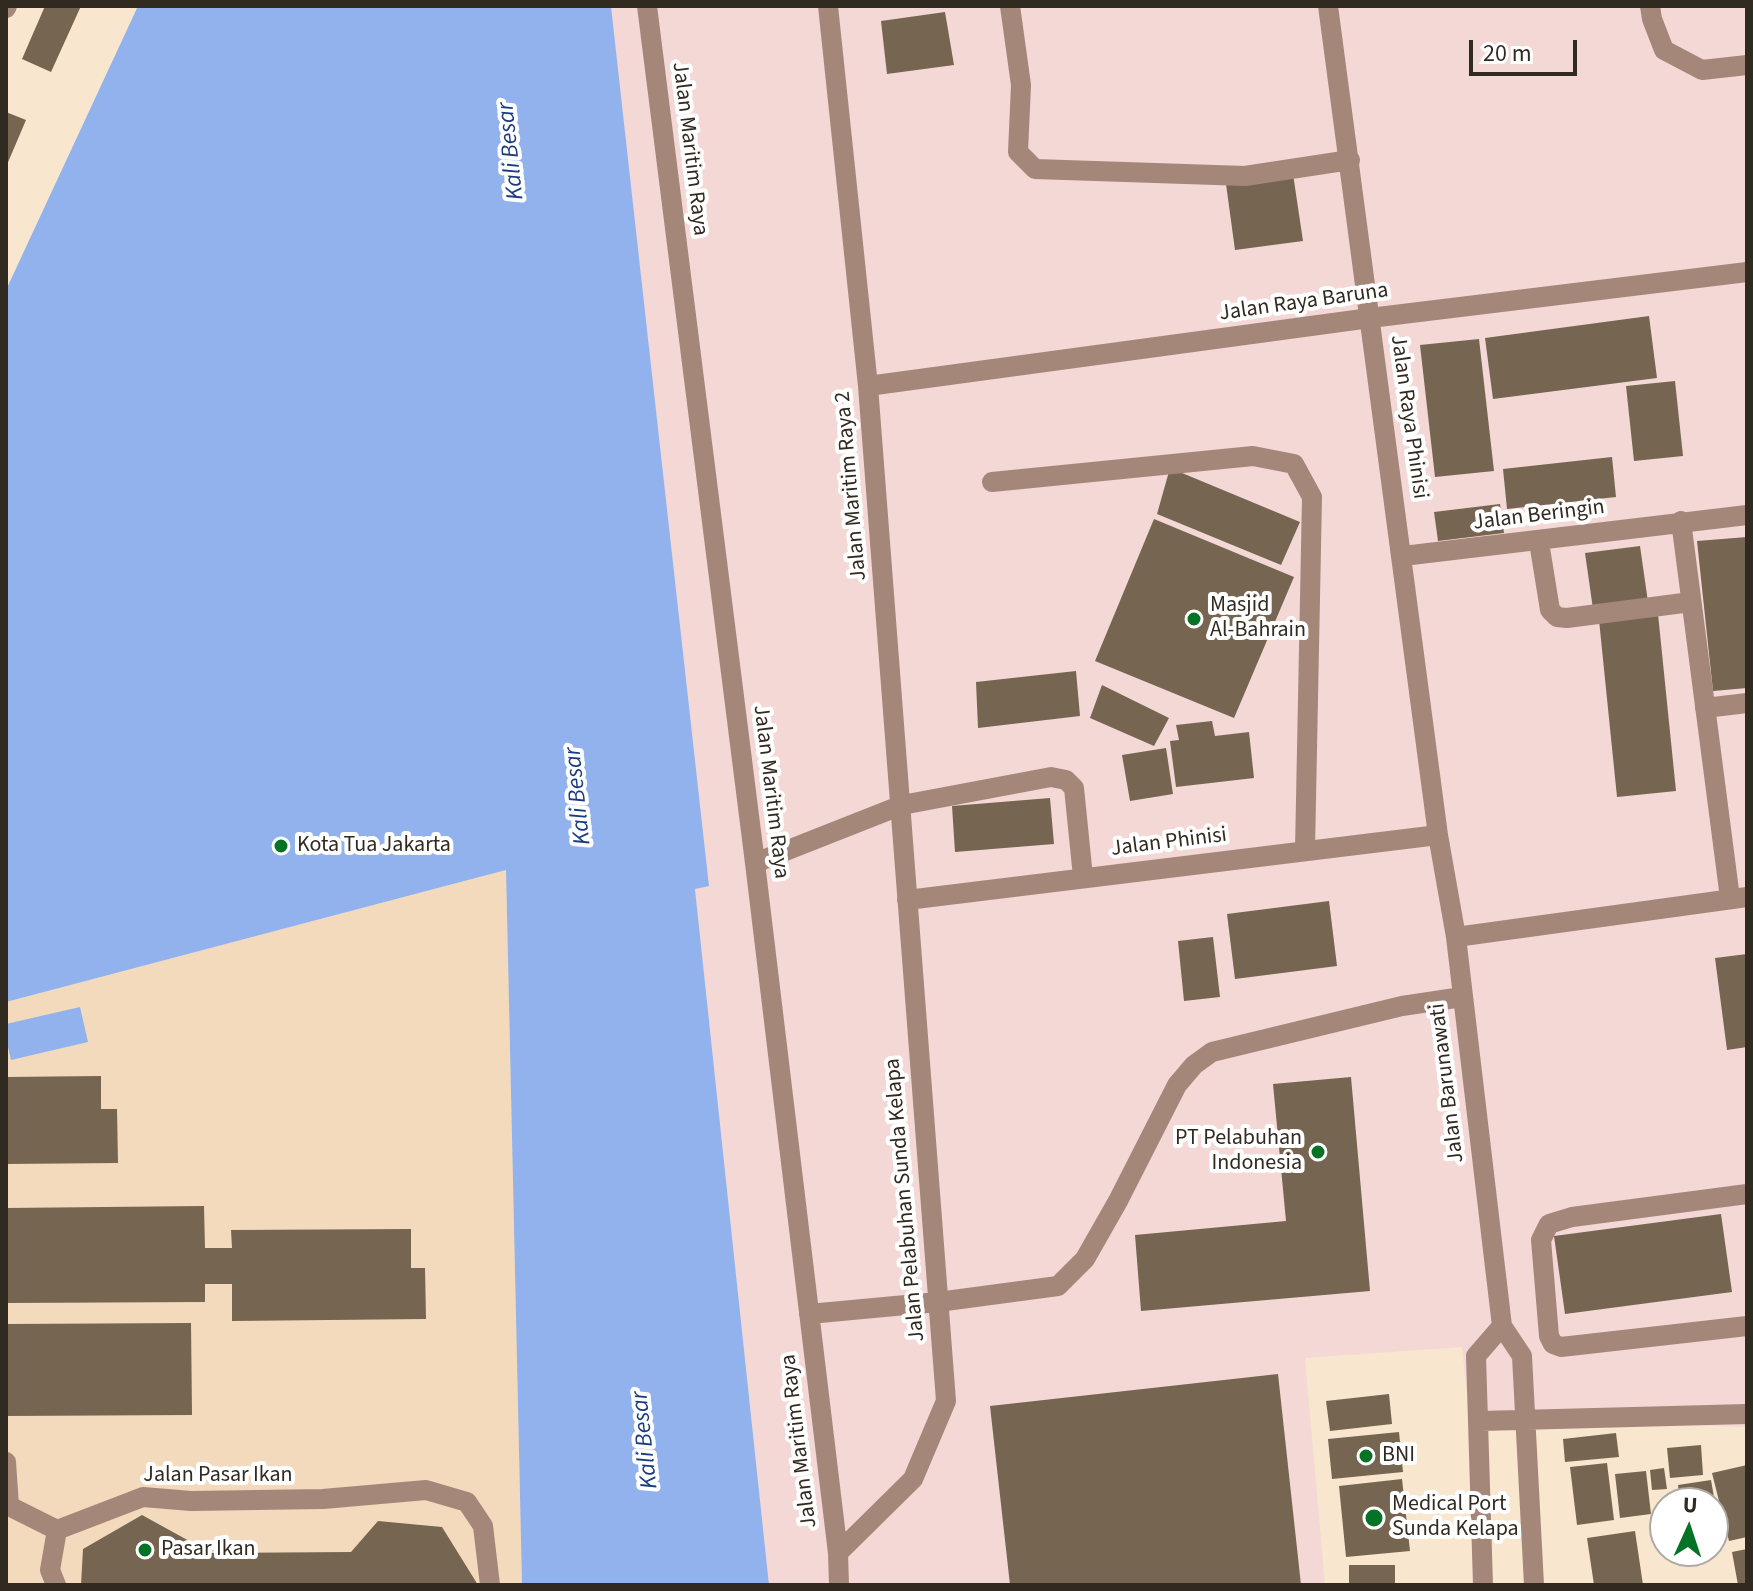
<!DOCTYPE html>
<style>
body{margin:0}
#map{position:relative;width:1753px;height:1591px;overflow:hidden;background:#f9e6ce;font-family:"Source Sans 3",sans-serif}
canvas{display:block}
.frame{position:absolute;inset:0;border:8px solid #312a21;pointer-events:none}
.north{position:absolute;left:1649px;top:1487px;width:80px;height:80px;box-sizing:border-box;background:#fff;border:2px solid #adaaa6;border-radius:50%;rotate:3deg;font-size:22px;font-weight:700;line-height:32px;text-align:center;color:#312a21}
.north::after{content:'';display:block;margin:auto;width:28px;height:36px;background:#057326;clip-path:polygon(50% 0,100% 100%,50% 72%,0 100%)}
.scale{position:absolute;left:1469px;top:40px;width:108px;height:36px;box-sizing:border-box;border:4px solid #312a21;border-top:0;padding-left:10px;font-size:24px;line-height:28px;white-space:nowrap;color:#312a21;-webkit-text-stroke:6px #fff;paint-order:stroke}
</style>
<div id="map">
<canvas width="1753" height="1591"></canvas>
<div class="frame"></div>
<div class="north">U</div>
<div class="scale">20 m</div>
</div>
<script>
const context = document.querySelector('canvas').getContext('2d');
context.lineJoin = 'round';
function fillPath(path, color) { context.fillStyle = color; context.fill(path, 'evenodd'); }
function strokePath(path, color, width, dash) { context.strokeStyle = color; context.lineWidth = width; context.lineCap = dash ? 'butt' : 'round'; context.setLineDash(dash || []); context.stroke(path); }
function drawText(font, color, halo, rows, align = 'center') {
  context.font = font + ' "Source Sans 3",sans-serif'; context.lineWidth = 8; context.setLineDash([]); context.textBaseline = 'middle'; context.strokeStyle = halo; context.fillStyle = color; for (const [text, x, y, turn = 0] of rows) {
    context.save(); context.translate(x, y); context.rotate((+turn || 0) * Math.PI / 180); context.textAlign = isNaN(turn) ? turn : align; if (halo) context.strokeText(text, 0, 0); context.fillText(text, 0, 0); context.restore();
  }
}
const built = new Path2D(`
 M506,870L522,1585H6V1002Z`);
const industrial = new Path2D(`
 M611,6H1747V1427L1686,1425L1471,1431L1462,1347L1305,1358L1325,1585H769L695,889L709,885Z`);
const water = new Path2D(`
 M138,6H611L709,886L695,889L769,1585H522L506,870L6,1002V290Z
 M80,1007L88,1042L11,1060L6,1038V1024Z`);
const building = new Path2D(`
 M45,6H81L51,72L22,59Z
 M945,12L954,65L887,74L881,21Z
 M6,112L26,120L6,167Z
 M1293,174L1303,241L1235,250L1226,184Z
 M1649,316L1657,378L1493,399L1485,338Z
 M1479,339L1494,471L1435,477L1420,345Z
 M1675,381L1683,456L1634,461L1626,386Z
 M1612,457L1616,497L1507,509L1503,469Z
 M1170,468L1300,522L1281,565L1157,514Z
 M1500,504L1504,533L1438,541L1434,512Z
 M1154,519L1294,577L1234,718L1095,661Z
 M1747,537V688L1713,691L1697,541Z
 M1640,546L1648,602L1593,609L1585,553Z
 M1658,614L1676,791L1617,797L1599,620Z
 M1076,671L1080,716L978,728L976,682Z
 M1102,685L1169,718L1154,746L1090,718Z
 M1212,721L1215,736L1249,732L1254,778L1176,787L1170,741L1179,740L1176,725Z
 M1166,748L1173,794L1130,801L1122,755Z
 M1050,798L1054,844L955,852L952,806Z
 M1329,901L1337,966L1235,979L1227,914Z
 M1213,937L1220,997L1184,1001L1178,941Z
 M1747,954V1047L1727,1050L1715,958Z
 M101,1076V1109H117L118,1163L6,1164V1077Z
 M1351,1077L1370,1291L1141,1311L1135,1235L1286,1221L1273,1084Z
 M204,1206L205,1248H232L231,1230L411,1229V1268H425L426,1319L232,1321V1284H205V1302L6,1303V1208Z
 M1721,1214L1732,1292L1565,1314L1554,1236Z
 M191,1323L192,1415L6,1416V1324Z
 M1278,1374L1301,1585H1010L990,1406Z
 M1389,1394L1392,1424L1330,1431L1326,1401Z
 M1399,1432L1403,1472L1332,1479L1328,1439Z
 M1616,1433L1619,1457L1565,1462L1563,1439Z
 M1701,1445L1703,1475L1670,1478L1667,1448Z
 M1607,1463L1614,1520L1577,1525L1570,1467Z
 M1747,1465V1537L1729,1541L1712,1473Z
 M1664,1468L1667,1489L1652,1490L1650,1470Z
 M1646,1471L1651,1514L1620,1518L1615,1474Z
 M1402,1479L1410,1551L1346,1557L1339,1486Z
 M1711,1480L1715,1503H1680L1678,1485Z
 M142,1515L211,1553L351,1552L378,1521L442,1527L478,1585H81L83,1549Z
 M1635,1531L1643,1585H1594L1587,1538Z
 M1747,1549V1585H1738L1732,1552Z
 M1349,1565H1395V1585L1349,1583Z`);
const minor = new Path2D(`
 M647,6L755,863L838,1553L839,1585
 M828,6L868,386L946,1401L913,1479L838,1553
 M1010,6L1021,85L1018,152L1035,169L1245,176L1350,160
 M1328,6L1438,835L1456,937L1502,1326L1522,1356L1534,1585
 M1650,6L1652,19L1664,50L1702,70L1747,65
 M6,8L7,6
 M868,386L1370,318L1747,272
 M992,482L1253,456L1294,464L1312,497L1305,850
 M1681,521L1730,898
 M1539,542L1550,610L1557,617L1567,618L1691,602
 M1403,556L1747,515
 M1705,708L1747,703
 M755,863L902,805L1051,777L1066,780L1074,788L1083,877
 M907,900L1438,835
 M1456,937L1747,897
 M1747,1194L1572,1217L1549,1224L1541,1240L1549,1336L1553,1344L1561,1347L1747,1326
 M809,1314L938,1302L1058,1286L1085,1259L1118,1201L1177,1085L1194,1065L1212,1052L1402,1006L1462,997
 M1480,1421L1747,1414
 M6,1462L9,1506L57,1530
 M56,1585L50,1570L57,1530L143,1497L191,1501L323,1499L426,1490L467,1502L483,1526L490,1585
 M1483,1585L1476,1356L1502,1326`);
const markers = [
 [1194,619,8,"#057326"],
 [281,846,8,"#057326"],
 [1318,1152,8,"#057326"],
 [1366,1456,8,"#057326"],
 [1374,1518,10,"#057326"],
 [145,1550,8,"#057326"]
];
const streetNames = [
 ["Jalan Maritim Raya",689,149,83],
 ["Jalan Raya Baruna",1304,303,-8],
 ["Jalan Raya Phinisi",1408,417,82],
 ["Jalan Maritim Raya 2",852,486,-95],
 ["Jalan Beringin",1539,516,-7],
 ["Jalan Maritim Raya",770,792,83],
 ["Jalan Phinisi",1169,843,-7],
 ["Jalan Barunawati",1448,1083,-97],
 ["Jalan Pelabuhan Sunda Kelapa",906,1200,-95],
 ["Jalan Maritim Raya",800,1441,-97],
 ["Jalan Pasar Ikan",218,1476]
];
const poiNames = [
 ["Masjid",1210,606],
 ["Al-Bahrain",1210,631],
 ["Kota Tua Jakarta",297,846],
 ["PT Pelabuhan",1302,1139,"right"],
 ["Indonesia",1302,1164,"right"],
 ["BNI",1382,1456],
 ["Medical Port",1392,1505],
 ["Sunda Kelapa",1392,1530],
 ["Pasar Ikan",161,1550]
];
const waterNames = [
 ["Kali Besar",512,151,-96],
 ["Kali Besar",579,796,-96],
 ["Kali Besar",646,1440,-96]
];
fillPath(built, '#f3dabc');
fillPath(industrial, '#f3d8d5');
fillPath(water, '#92b2ed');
fillPath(building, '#766550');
strokePath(minor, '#a5877a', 20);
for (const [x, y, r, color] of markers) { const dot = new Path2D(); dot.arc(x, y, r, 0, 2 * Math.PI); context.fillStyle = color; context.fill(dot); strokePath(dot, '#fff', 3); }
drawText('22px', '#312a21', '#fff', streetNames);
drawText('22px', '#312a21', '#fff', poiNames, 'left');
drawText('italic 24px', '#193b7f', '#fff', waterNames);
</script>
